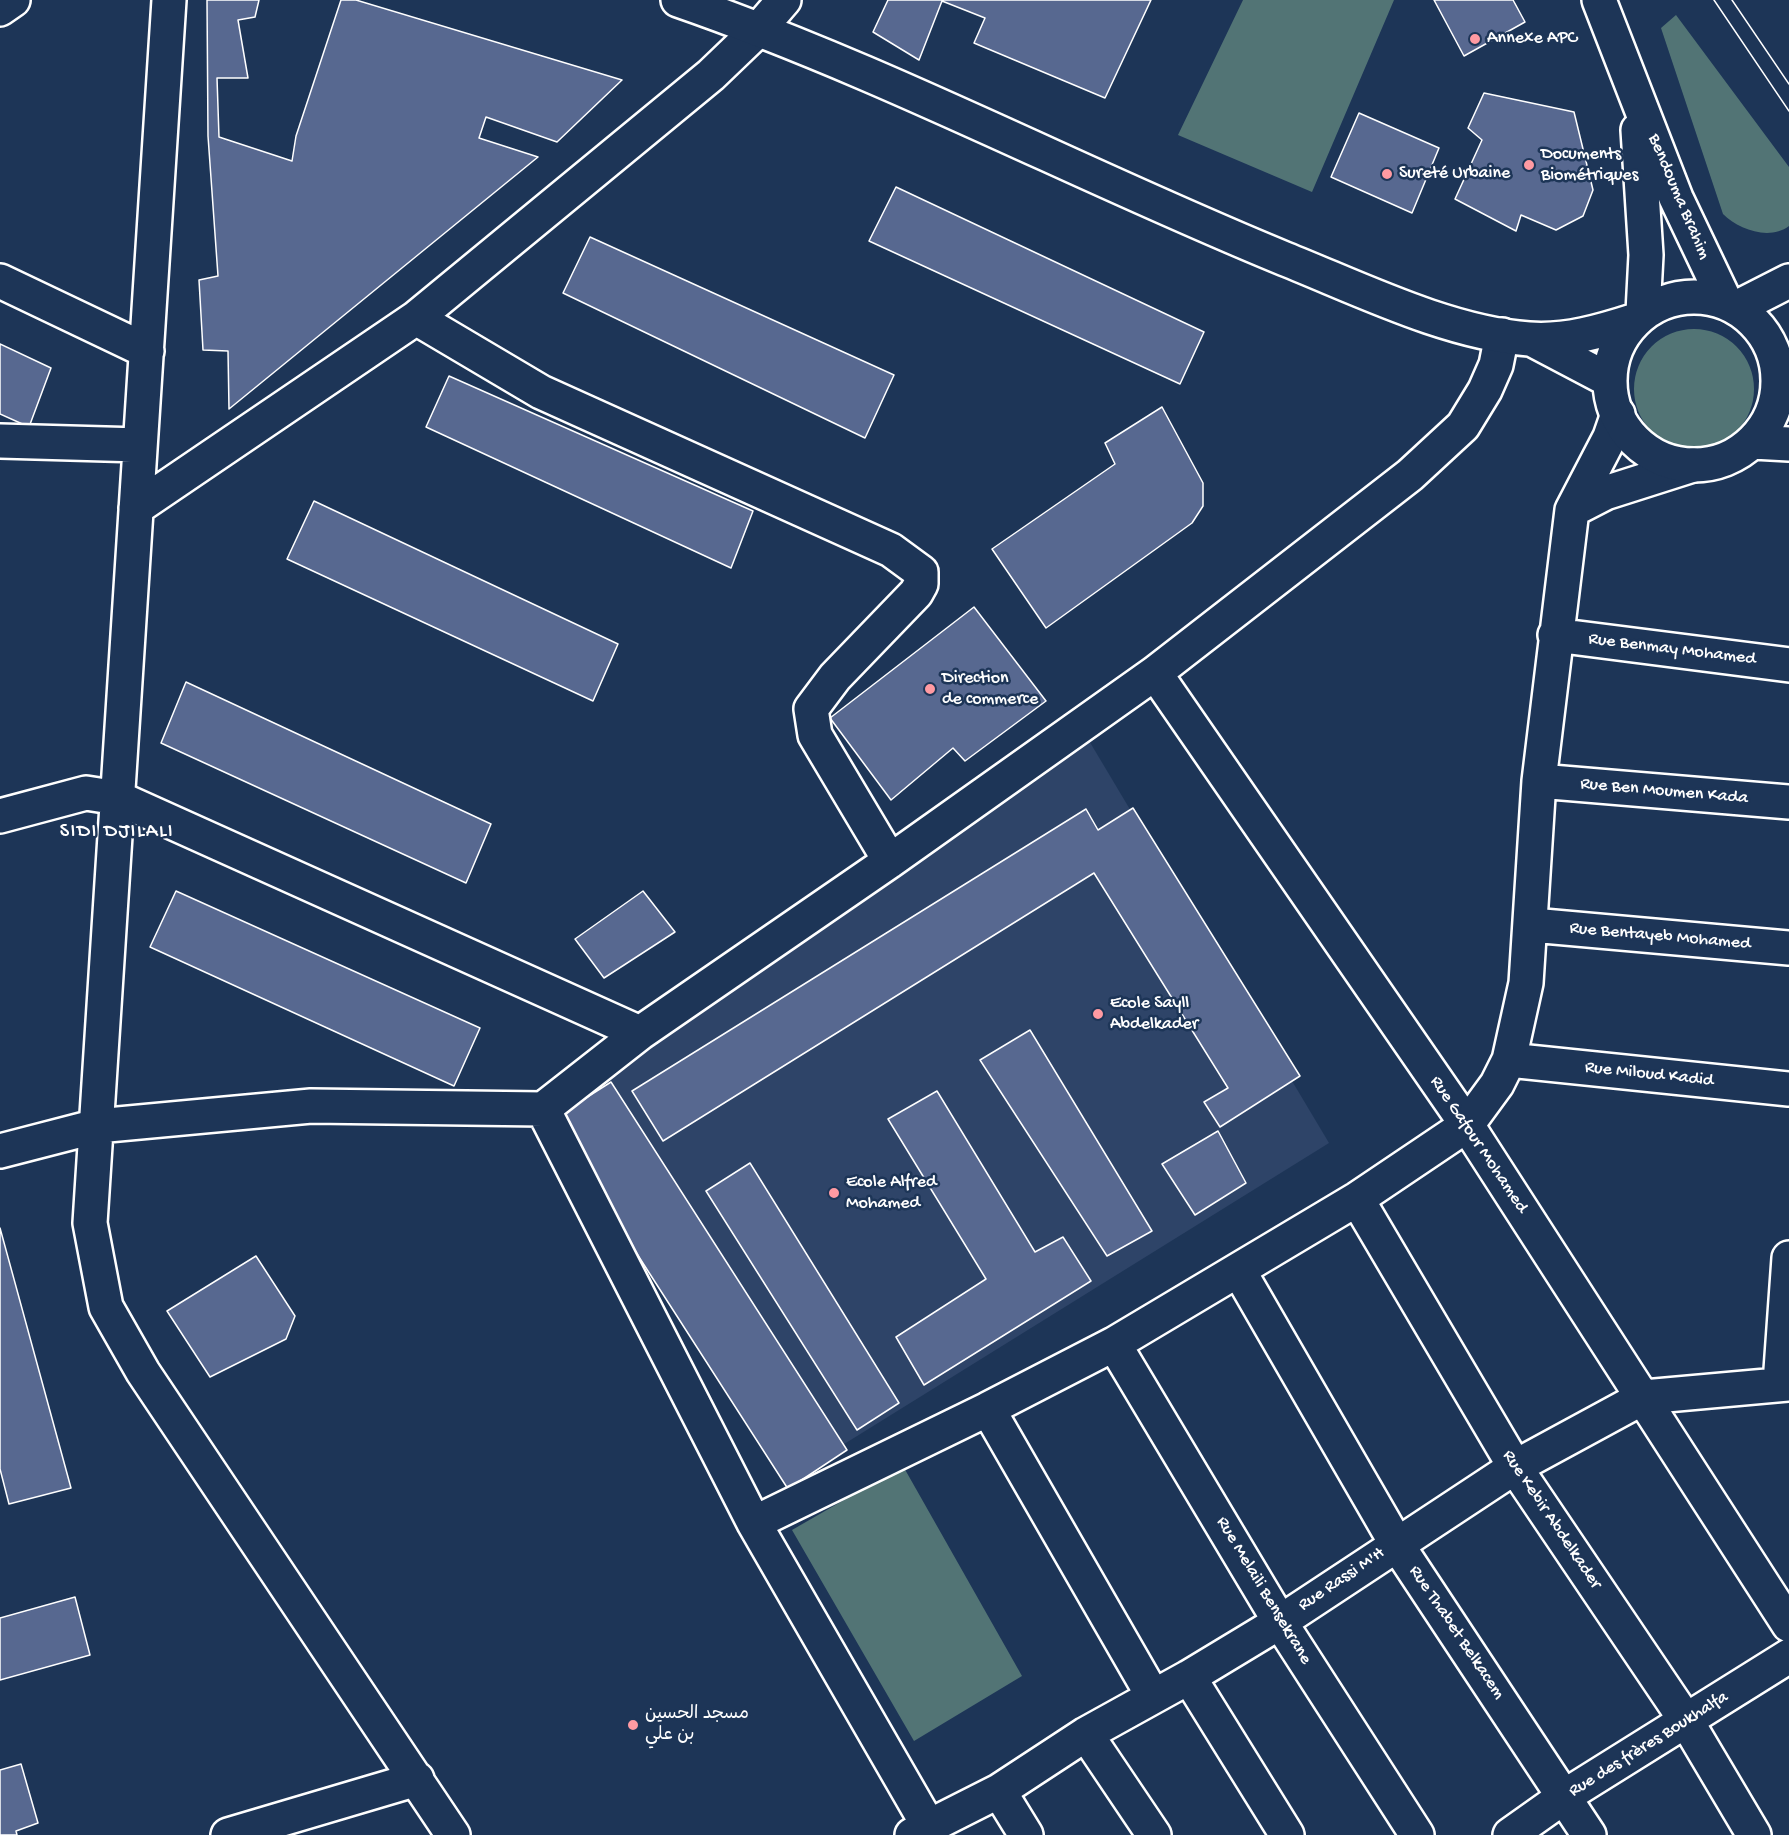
<!DOCTYPE html>
<meta charset="utf-8">
<style>
body{margin:0}
canvas{display:block;background:#1d3557}
</style>
<canvas width="1789" height="1835"></canvas>
<script>
const context = document.querySelector('canvas').getContext('2d');
context.lineJoin = 'round';
function fillPath(path, color) { context.fillStyle = color; context.fill(path, 'evenodd'); }
function strokePath(path, color, width, dash) { context.strokeStyle = color; context.lineWidth = width; context.lineCap = dash ? 'butt' : 'round'; context.setLineDash(dash || []); context.stroke(path); }
function drawText(font, color, halo, rows, align = 'center') {
  context.font = font + ' "Gochi Hand","Playpen Sans Arabic",sans-serif'; context.lineWidth = 5; context.setLineDash([]); context.textBaseline = 'middle'; context.strokeStyle = halo; context.fillStyle = color; for (const [text, x, y, turn = 0] of rows) {
    context.save(); context.translate(x, y); context.rotate((+turn || 0) * Math.PI / 180); context.textAlign = isNaN(turn) ? turn : align; if (halo) context.strokeText(text, 0, 0); context.fillText(text, 0, 0); context.restore();
  }
}
const built = new Path2D(`
 M1082,729L1329,1143L791,1477L561,1103Z`);
const green = new Path2D(`
 M1243,0H1394L1312,192L1178,135Z
 M1676,15L1789,167V226C1769,241 1738,229 1723,214L1661,28Z
 M1634 389a60 60 0 1 1 120 0a60 60 0 1 1-120 0Z
 M903,1466L1022,1676L914,1741L792,1530Z`);
const building = new Path2D(`
 M207,0H259L255,17L238,20L248,78H217L219,137L292,161L296,136L341,0H356L622,80L557,142L486,117L479,138L538,157L229,409L228,351L203,350L199,280L218,276L208,136Z
 M888,0H1151L1105,98L974,43L985,18L942,1L919,60L873,32Z
 M1434,0H1513L1525,22L1464,56Z
 M1484,93L1574,112L1593,190L1583,216L1556,230L1521,215L1516,231L1455,199L1482,140L1468,128Z
 M1359,113L1439,148L1412,213L1331,177Z
 M896,187L1204,332L1180,384L869,241Z
 M590,237L894,375L865,438L563,293Z
 M0,344L51,368L29,427L0,414Z
 M449,376L753,511L731,568L426,427Z
 M1162,407L1203,483V506L1192,523L1046,628L992,549L1115,464L1105,443Z
 M314,501L618,644L593,701L287,559Z
 M974,607L1046,701L965,761L953,748L891,800L830,718Z
 M186,682L491,824L466,883L161,743Z
 M1133,808L1300,1076L1220,1127L1204,1102L1228,1088L1094,873L663,1141L632,1091L1086,809L1098,830Z
 M176,891L480,1028L454,1086L150,947Z
 M643,891L675,932L604,978L575,939Z
 M1030,1030L1152,1231L1107,1256L980,1060Z
 M611,1082L847,1450L788,1489L551,1120Z
 M937,1091L1035,1252L1063,1237L1091,1281L924,1385L896,1337L986,1279L888,1119Z
 M1218,1131L1246,1183L1195,1215L1162,1164Z
 M750,1163L899,1403L857,1430L706,1191Z
 M0,1228L71,1488L9,1504L0,1469Z
 M256,1256L295,1316L286,1339L210,1377L167,1311Z
 M75,1597L90,1655L0,1680V1618Z
 M21,1764L38,1823L16,1831L17,1835H0V1770Z`);
const street = new Path2D(`
 M169,0L90,1223L106,1307L143,1372L453,1835
 M0,9L13,0
 M0,281L147,351
 M416,318L541,392L891,550L921,572V584L916,593L835,677L811,709L815,735L890,861
 M1618,414L1610,437L1572,510L1605,493L1693,465
 M0,441L140,445
 M136,508L416,318L711,75L760,28
 M1555,635L1789,665
 M1155,673L1467,1125L1789,1625
 M1539,781L1789,802
 M0,816L86,793L118,798L640,1033
 M1532,925L1789,948
 M1509,1060L1789,1089
 M543,1109L754,1523L928,1825
 M0,1151L97,1126L311,1106L543,1109L640,1033L890,861L1155,673L1410,475L1463,426L1485,390L1496,365L1502,335
 M1357,1199L1515,1467L1687,1722L1754,1835
 M1239,1271L1396,1543L1589,1835
 M1114,1344L1280,1622L1417,1835
 M1780,1384L1789,1258
 M754,1523L988,1409
 M1189,1677L1287,1835
 M1153,1696L988,1409L1114,1344L1357,1199L1467,1125L1497,1084L1509,1060L1526,983L1539,781L1572,510
 M1086,1734L1154,1835
 M999,1791L1026,1835
 M228,1835L417,1779
 M912,1835L999,1791L1086,1734L1189,1677L1280,1622L1515,1467L1644,1397L1789,1384
 M1510,1835L1565,1796L1789,1656`);
const secondary = new Path2D(`
 M678,0C886,72 1082,176 1285,259C1360,289 1448,333 1529,339C1565,342 1602,331 1636,320
 M1599,0L1676,198L1726,303
 M760,28L784,0
 M1638,130L1646,255L1643,312
 M1610 381a84 84 0 1 1 168 0a84 84 0 1 1-168 0Z
 M1736,308L1789,281
 M1533,340L1609,380
 M1753,442L1789,444`);
const tram = new Path2D(`
 M1714,0L1789,111
 M1732,0L1789,84`);
const markers = [
 [1475,39,6,"#ff9aa2"],
 [1529,165,6,"#ff9aa2"],
 [1387,174,6,"#ff9aa2"],
 [930,689,6,"#ff9aa2"],
 [1098,1014,6,"#ff9aa2"],
 [834,1193,6,"#ff9aa2"],
 [633,1725,6,"#ff9aa2"]
];
const poiNames = [
 ["Annexe APC",1487,39],
 ["Documents",1541,155],
 ["Biométriques",1541,176],
 ["Sureté Urbaine",1399,174],
 ["Direction",942,679],
 ["de commerce",942,700],
 ["Ecole Sayll",1110,1004],
 ["Abdelkader",1110,1025],
 ["Ecole Alfred",846,1183],
 ["Mohamed",846,1204],
 ["مسجد الحسين",645,1715],
 ["بن علي",645,1736]
];
const streetNames = [
 ["Bendouma Brahim",1678,197,67],
 ["Rue Benmay Mohamed",1672,650,7],
 ["Rue Ben Moumen Kada",1664,792,5],
 ["Rue Bentayeb Mohamed",1660,937,5],
 ["Rue Miloud Kadid",1649,1075,6],
 ["Rue Gafour Mohamed",1478,1145,56],
 ["Rue Kebir Abdelkader",1551,1520,56],
 ["Rue Rassi M'H",1342,1580,-34],
 ["Rue Melaili Bensekrane",1263,1591,59],
 ["Rue Thabet Belkacem",1456,1633,56],
 ["Rue des frères Boukhalfa",1649,1745,-32]
];
const neighbourhoodNames = [
 ["SIDI DJILALI",117,833]
];
fillPath(built, '#2e4468');
fillPath(green, '#527475');
fillPath(building, '#576890');
strokePath(building, '#fff', 1.5);
strokePath(street, '#fff', 38);
strokePath(secondary, '#fff', 38);
strokePath(street, '#1d3557', 33);
strokePath(secondary, '#1d3557', 33);
strokePath(tram, '#fff', 1.5);
for (const [x, y, r, color] of markers) { const dot = new Path2D(); dot.arc(x, y, r, 0, 2 * Math.PI); context.fillStyle = color; context.fill(dot); strokePath(dot, '#1d3557', 2); }
drawText('18px', '#fff', '#1d3557', poiNames, 'left');
drawText('18px', '#fff', '#1d3557', streetNames);
context.letterSpacing = '1.5px';
drawText('20px', '#fff', '#1d3557', neighbourhoodNames);
context.letterSpacing = '0px';
</script>
